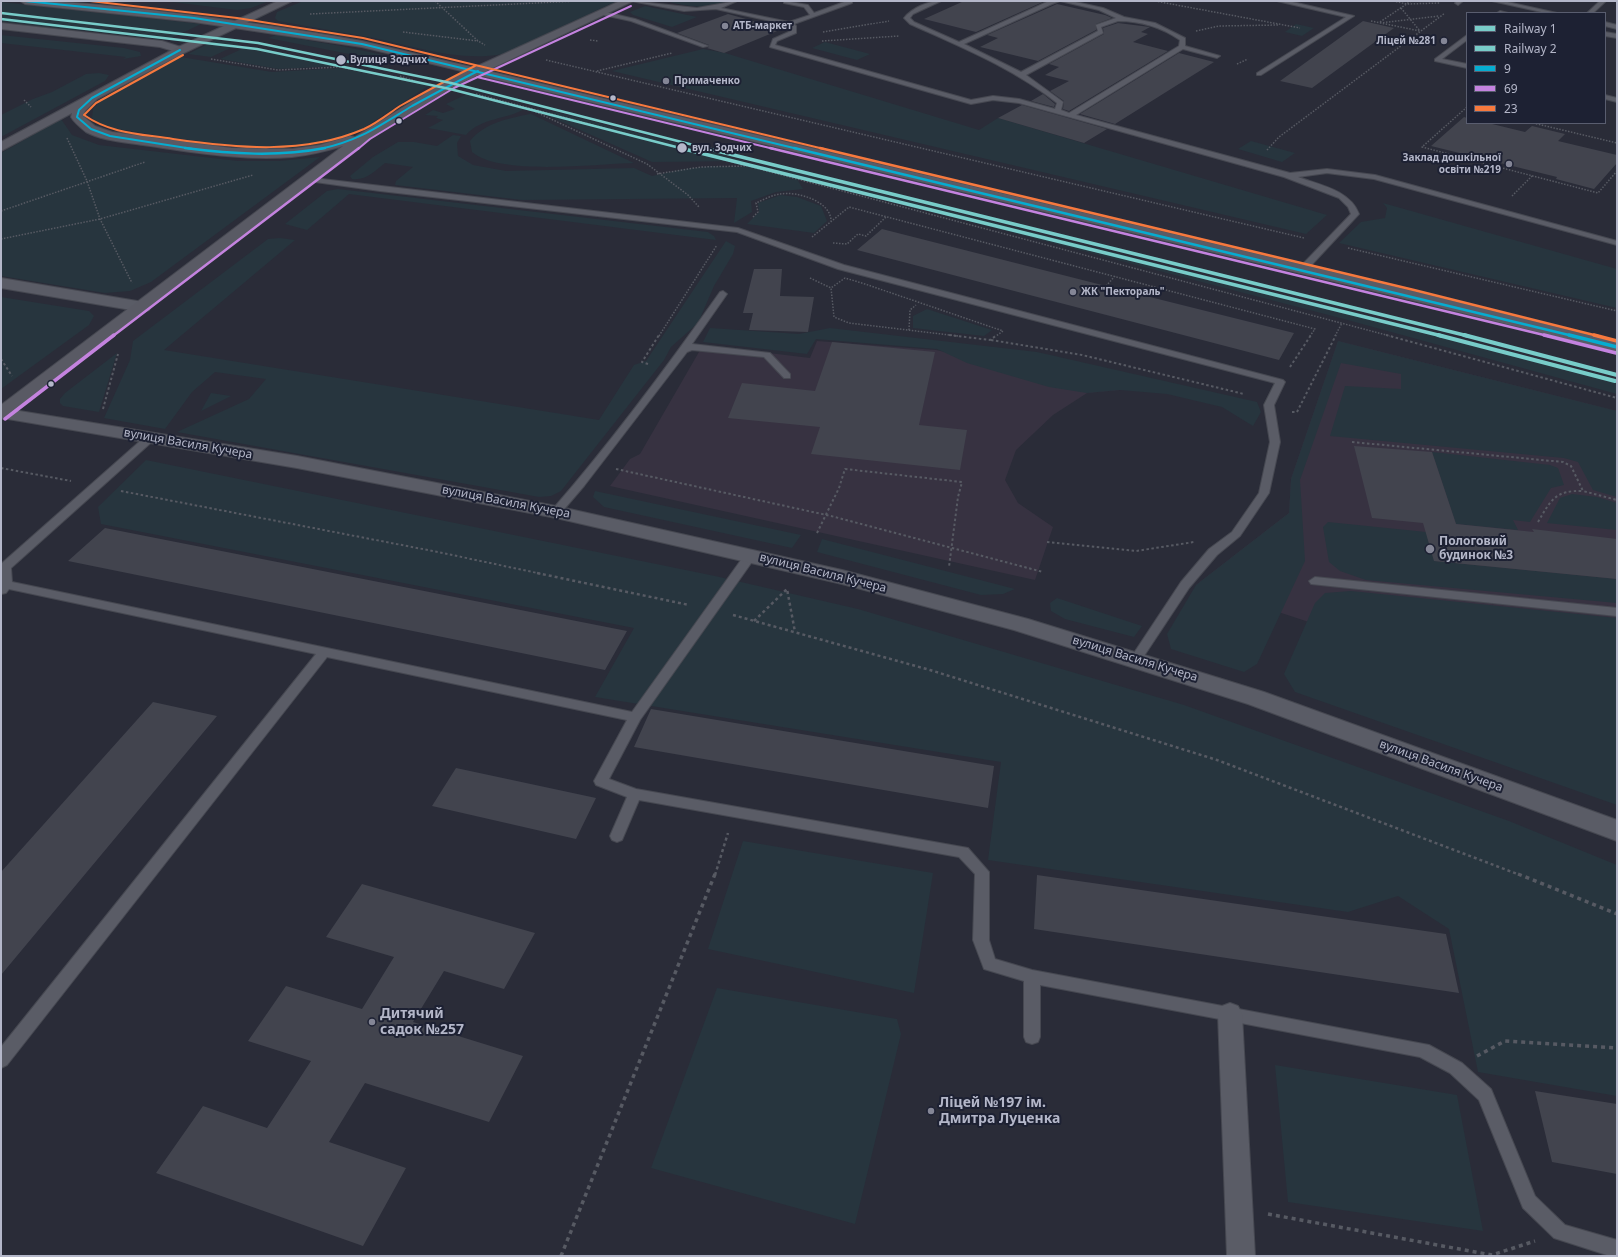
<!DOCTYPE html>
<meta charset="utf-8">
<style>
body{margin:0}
#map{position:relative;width:1618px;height:1257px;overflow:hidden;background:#2a2c38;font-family:"Noto Sans",sans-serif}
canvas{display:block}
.frame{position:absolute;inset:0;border:2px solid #b4b7c9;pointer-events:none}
.legend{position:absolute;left:1466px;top:12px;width:140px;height:112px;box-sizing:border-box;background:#1d2133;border:1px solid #595d6f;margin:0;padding:5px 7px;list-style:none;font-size:12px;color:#b4b7c9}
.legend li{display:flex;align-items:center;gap:8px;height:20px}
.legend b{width:20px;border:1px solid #595d6f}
</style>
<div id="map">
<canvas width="1618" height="1257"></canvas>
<div class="frame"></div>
<ul class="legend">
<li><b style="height:5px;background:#78ccc9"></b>Railway 1</li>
<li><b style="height:5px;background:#78ccc9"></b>Railway 2</li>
<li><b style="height:5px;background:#06acd0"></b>9</li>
<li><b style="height:5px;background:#c483df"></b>69</li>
<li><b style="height:5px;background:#f6793e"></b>23</li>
</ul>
</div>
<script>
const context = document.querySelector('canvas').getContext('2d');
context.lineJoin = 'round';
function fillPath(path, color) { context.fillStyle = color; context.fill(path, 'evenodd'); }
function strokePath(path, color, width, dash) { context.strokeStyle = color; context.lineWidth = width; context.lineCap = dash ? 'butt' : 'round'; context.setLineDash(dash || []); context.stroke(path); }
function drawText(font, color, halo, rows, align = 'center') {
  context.font = font + ' "Noto Sans",sans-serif'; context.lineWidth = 4; context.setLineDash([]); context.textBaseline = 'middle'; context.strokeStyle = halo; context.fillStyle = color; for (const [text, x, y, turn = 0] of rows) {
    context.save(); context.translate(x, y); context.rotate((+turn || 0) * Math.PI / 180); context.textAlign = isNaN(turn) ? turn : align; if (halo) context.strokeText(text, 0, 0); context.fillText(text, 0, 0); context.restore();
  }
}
const medical = new Path2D(`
 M817,341L936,350L1120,390L1087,393L1053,415L1016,450L1005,480L1018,503L1053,527L1035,580L610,486L630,459L640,454L703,345L810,358Z
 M1338,341L1617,411V723L1196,585L1289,513L1291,479Z`);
const green = new Path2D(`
 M164,1H269L251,8L237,10Z
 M303,1H617L503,54C459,62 417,47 374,38C342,32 310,27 278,21L275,18L277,12Z
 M666,1H728C709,10 686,7 666,1Z
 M1,2L201,24L168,40L1,22Z
 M645,6L697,17L672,27L633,15L630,12Z
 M1296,24L1314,28L1302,36L1285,32Z
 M1,35L124,48L140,52L141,56L123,59L126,57L1,43Z
 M276,35L341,46L398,58L390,62L268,38Z
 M216,40L239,44L211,57L188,54Z
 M825,42L870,54L857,60L812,48Z
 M244,48L338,66L279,69L220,59Z
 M703,49L725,53L979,130L998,118L1327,215L1306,234L612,71Z
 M181,57L272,72L340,68L428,86L362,129L338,142L303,149H262L174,138L106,127L92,118L93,109L101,100Z
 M99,73L109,75L105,81L1,137V115L33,99L52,92L86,74Z
 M476,94L524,109C506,120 482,117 466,135L428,128L443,120L436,118L438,116L425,115L433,110L443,113L455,109L446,104L465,95Z
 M556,112L746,161L652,162L542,113Z
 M530,114H531L634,163C595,164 500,176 472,152L470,141C484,123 510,118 530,114Z
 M61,119L72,135L99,145L238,161H279L320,157L151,282L130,291L105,293L1,276V153Z
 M453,135L461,136L457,143L458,156L473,165L506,171L634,168L652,176L684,169L712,166L748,167L797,179L803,189L776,192L751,201L752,212L734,223L737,198L522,200L395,185L396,181L413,167L385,163C375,171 366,181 352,179L350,176L373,157L398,142H414L437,146Z
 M1251,141L1295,153L1282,162L1238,149Z
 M752,165L779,168L1617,379V394L1344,319Z
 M338,189L708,232L714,236L716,240L349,194L307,230L285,224L327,191Z
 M781,195L797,197L821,206L827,221L814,233L747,224L759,212L758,203Z
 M1383,203L1617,269V308L1339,243L1361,222L1385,218L1387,208Z
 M280,238L295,240L164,350L599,420L634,365L646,361L726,241L735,246L733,254L714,286L698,323L671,347L664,360L561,491L551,496L539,497L177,432L249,399L266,379L215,372L192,392L165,429L104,418L130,360L133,341L268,239Z
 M1,297L89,311L94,316L89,325L1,389Z
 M927,309L992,330L984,336L913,328V316Z
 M710,328L799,334L830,328L1037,352L1257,402L1261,412L1253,426L1222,407L1167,394L1120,390L1087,393L1049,387L967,363L937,349L816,339L807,354L703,342Z
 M1338,341L1617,411V497L1593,490L1578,462L1564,458L1330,436L1345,386L1401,389V374L1341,363L1300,480L1305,561L1257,664L1244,672L1171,649L1167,634L1196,585L1289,513L1291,479Z
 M117,353L99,412L63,406L60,403V399L65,393Z
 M211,393L231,396L201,411Z
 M1432,452L1550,465L1558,468L1564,485L1551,488L1530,522L1513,520L1518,530L1456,524Z
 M146,460L715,576L858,609L1184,705L1509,821L1617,865V1096L1478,1072L1449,929L1398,896L1348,912L988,860L1001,762L595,697L634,628L101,524L98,507Z
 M595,491L801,535L792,548L604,507L593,497Z
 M1572,494L1597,497L1617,503V530L1547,523L1560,498Z
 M1328,522L1426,532L1434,561L1617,579V603L1366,580L1340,571L1329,562L1323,527Z
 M822,539L1015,589L1003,594L981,595L817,552Z
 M1351,591L1617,618V805L1295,692L1284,674L1315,603L1325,593Z
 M1057,598L1142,626L1134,637L1065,619L1051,611L1050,603Z
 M743,841L933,873L914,993L708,949Z
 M717,988L897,1019L901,1034L855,1224L651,1168Z
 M1275,1065L1457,1095L1483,1231L1288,1202Z`);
const building = new Path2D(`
 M964,1H1045L976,32L924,19Z
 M1057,4L1105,15L1112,18L1096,24V30L1038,61L980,47L998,38L987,35Z
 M728,14L782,29L724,53L707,48L709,47V45L677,33Z
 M1363,21L1394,28L1312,88L1280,81Z
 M1118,23L1150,27L1141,32L1148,34L1133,42L1168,51L1069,111L1063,109L1064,101L1050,91L1069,81L1045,75L1059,67L1049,64L1104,34L1103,28Z
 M1179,53L1214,62L1115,124L1080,114Z
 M1043,94L1055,104L1054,107L1031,101Z
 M1022,105L1107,129L1084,143L998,118Z
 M1464,117L1467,118V123H1488L1525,132L1532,126L1565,134L1558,141L1617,155V163L1594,189L1556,179L1557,177L1431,146Z
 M882,229L1106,286L1294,333L1279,360L857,250Z
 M754,269H782L780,296L814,297L808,332L749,330L753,313H743Z
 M832,342L935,352L919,425L967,430L960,470L811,454L820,427L728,418L742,383L815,391Z
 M1354,446L1432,452L1456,524L1534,532L1532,529L1617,539V579L1434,561L1423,523L1372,518Z
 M105,528L627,631L605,670L68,561Z
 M153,702L217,716L1,975V872Z
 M651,709L994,766L988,808L634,747Z
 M456,768L596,798L576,839L432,806Z
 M1037,875L1446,934L1459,993L1034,929Z
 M362,884L535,933L504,989L444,971L413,1022L523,1056L489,1122L365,1083L329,1142L406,1168L363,1246L156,1173L203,1106L267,1128L311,1061L248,1041L286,986L362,1009L394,957L326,937Z
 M1535,1091L1617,1104V1174L1552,1162Z`);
const pathFar3 = new Path2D(`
 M435,1L478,41L485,45
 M1155,1L1300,28
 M1393,1L1407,4L1440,3
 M1401,8L1420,31
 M310,14L577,1
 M1371,21L1420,31
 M1380,22L1411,1
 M1380,23L1439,16
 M1196,31L1219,26L1279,25
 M403,32L478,41
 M823,32L889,21
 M590,40L598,41
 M822,41L899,36
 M211,59L278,70L340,67L406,79
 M546,60L1304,238
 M1237,64L1248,59
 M597,71L672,53
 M400,76L415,81
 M476,94L1390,336
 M24,100L31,107
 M1467,107L1422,147L1598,193L1617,171
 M539,110L536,112L647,164L688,195L699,207
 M1533,123L1617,143
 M67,138L87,181L100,219L132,283
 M1267,150L1279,137L1445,13
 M657,174L701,167L745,166
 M1512,196L1532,176
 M1,211L145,162
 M753,217L758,212L756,203C763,200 772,195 780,194C797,191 831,201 831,221
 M812,237L849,207L1315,329L1310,336
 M1,239L100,219L253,175
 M833,243L847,244L858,234L866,236L886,217
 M1348,248L1617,311
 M810,278L831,288
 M1106,286L1115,276
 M909,330L910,310L916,305
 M659,336L717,245
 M958,336L849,323L834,317L831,288L845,278L865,284L1003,331L996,336
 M1335,336L1342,323`);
const pathFar2 = new Path2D(`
 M949,335L990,340L997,335
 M1386,335L1617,398
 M991,340L1082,355L1244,394
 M1,359L12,376
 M648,364L642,362L659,335
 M1290,367L1311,335
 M103,409L118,354
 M1292,412H1297L1336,335
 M1352,442L1563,462L1571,466L1583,491L1617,500
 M1,468L71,481
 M616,469L831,516L1043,572
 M121,491L438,552L542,574
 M1538,522C1551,500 1555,490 1583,491
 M817,533L839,488L845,469L962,482L958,497L949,567
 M1047,542L1136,551L1194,542`);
const pathFar1 = new Path2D(`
 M537,573L689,605
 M733,615L930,670L1217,760L1520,875
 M754,621L787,589L795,632
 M715,875L728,833`);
const path = new Path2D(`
 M1518,874L1617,914
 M1477,1056L1505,1041L1617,1048
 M1268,1214L1492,1255L1535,1241
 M561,1256L715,874`);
const service = new Path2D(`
 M631,1L697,8L737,1L721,8L789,22L810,15L804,7L784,3V1L808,5L814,13L847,1H852V3L794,24L796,26V33L777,41L775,45L971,100L993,96L1019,99L1055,109L1057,103C1013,68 961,47 910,24L904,18C912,8 928,1 941,1L913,14L910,18L914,22L959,42L1049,1H1071L1103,8L1124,17L1155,23L1185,38V46L1220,56L1217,58L1183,49L1076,115L1290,173L1327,169L1375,175L1617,241V245L1374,179L1327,173L1298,177C1320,185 1350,190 1359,214L1305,272L1302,273L1298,270L1299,268L1351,214L1348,207L1339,198L1284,177L1019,103L993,100L971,104L770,47L773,39L791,31L790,27L784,24L716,9L684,11ZM1060,1L1099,10L1116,18L1096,25L1098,31L1021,72L964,44L1052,4ZM1118,21C1141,21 1161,27 1180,40L1179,46L1069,113L1061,110L1063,102L1026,75L1103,33L1101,27Z
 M1277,1H1288L1354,16L1261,75H1257V73L1346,17Z
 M1457,1H1463L1458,5L1455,3Z
 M1492,1H1503L1557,13H1546Z
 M1600,1H1606L1593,13H1587Z
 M601,11L635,19L708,46L703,47L631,21L599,14Z
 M1500,11L1508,13H1497Z
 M1605,22L1617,25V29L1605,26Z
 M1605,32L1617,34V38L1605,36Z
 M1467,35V40L1442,59L1467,64V68L1435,61V59Z
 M1605,95L1617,98V102L1605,99Z
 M305,177L738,228L844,265L1283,380L1285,382L1274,405L1280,442L1269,493L1240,536L1217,555L1189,588L1140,662H1132L1130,659L1132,656L1181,582L1209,549L1232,532L1259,493L1270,442L1264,405L1275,383L838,269L737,232L380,191L308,181L304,179Z
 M723,291L727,294L692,344L770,353L790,374V378H784L764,357L692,350L687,352L584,486L560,514H552L551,512L552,510C612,441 667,367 720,292Z
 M151,434L155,435L156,437L155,439L11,568L12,582L632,712L746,553H754L756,556L754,559L640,720L609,779L636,789L968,848L989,872V940L995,959L1032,970L1429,1045L1462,1063L1491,1089L1535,1196L1565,1225L1617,1240V1256H1610L1554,1238L1523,1208L1479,1100L1450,1073L1420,1057L1040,985V1037L1038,1042L1032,1044L1026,1042L1024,1037V981L984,969L973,940L975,874L959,857L639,800L622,840L617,842L612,840L610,836L627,797L596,785L594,781L627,720L327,657L7,1065L1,1068V1047L316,654L9,589L6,593L1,594V564L147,435Z
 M1315,577L1617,608V616L1311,584L1309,581Z`);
const pedestrian = new Path2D(`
 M1230,1003L1238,1006L1242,1014L1255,1256H1227L1218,1014L1222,1006Z`);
const minor = new Path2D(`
 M1,278L143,302L149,304L151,307L149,310L143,312L1,288Z`);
const tertiary = new Path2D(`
 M20,1C69,1 117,6 166,12C232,20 297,29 362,41L1413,291L1617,342V352L1411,300L362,47L194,22L25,4Z
 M1,23L162,41L184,48L186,50L180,53L160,47L1,29Z
 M1,408L297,456L556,506L842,570L1028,619L1264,692L1617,820V841L1248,704L1014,630L842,584L556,518L297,468L2,418Z`);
const secondary = new Path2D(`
 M278,1H292L182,54L97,99L85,111L83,116L95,126L112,132L231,148L292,149L320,145L350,136L355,137L447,80L620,1H633L455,86L372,137L7,418L1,419V405L343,146C326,151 310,155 292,157C242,161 192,152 143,145C125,142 103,141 86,132C81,128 74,122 71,117L72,113L1,151V142L174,49Z`);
const bus1Far2 = new Path2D(`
 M25,1L194,18L362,44L798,149
 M180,50L92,98L79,110L77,117L91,129L110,136L193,149
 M320,149C359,141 379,126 412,106C434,94 456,82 478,71`);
const bus1Far1 = new Path2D(`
 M185,148C232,154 278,157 325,148
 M794,148L1573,336`);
const bus1 = new Path2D(`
 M1569,335L1617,347`);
const bus2Far2 = new Path2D(`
 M477,77L774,149
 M358,149L370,139L454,88L631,6`);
const bus2Far1 = new Path2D(`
 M770,148L1548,336
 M113,336L359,148`);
const bus2 = new Path2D(`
 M1544,335L1616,353
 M5,419L114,335`);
const bus3Far2 = new Path2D(`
 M90,1L237,18L363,38L824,149
 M183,55L96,103L84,115C111,134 142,134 173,139C236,148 304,155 364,129C377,123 388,114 400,106C425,92 450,78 475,66`);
const bus3Far1 = new Path2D(`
 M820,148L1414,290L1598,336`);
const bus3 = new Path2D(`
 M1594,335L1617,341`);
const rail1Far2 = new Path2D(`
 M1,13L258,43L451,83L709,149`);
const rail1Far1 = new Path2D(`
 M705,148L1468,336`);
const rail1 = new Path2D(`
 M1464,335L1617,375`);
const rail2Far2 = new Path2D(`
 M1,19L257,49L450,89L684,149`);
const rail2Far1 = new Path2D(`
 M680,148L1442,336`);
const rail2 = new Path2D(`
 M1438,335L1615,381`);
const markers = [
 [725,26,4,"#848696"],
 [1444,41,4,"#848696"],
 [341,60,5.5,"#b4b7c9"],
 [666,81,4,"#848696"],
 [613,98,3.5,"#b4b7c9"],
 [399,121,3.5,"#b4b7c9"],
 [682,148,5.5,"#b4b7c9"],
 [1509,164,4,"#848696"],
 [1073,292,4,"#848696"],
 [51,384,3.5,"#b4b7c9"],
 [1430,549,5,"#848696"],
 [372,1022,4,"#848696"],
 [931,1111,4,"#848696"]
];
const farPoinames = [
 ["АТБ-маркет",733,26],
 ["Ліцей №281",1436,41,"right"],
 ["Примаченко",674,81],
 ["Заклад дошкільної",1501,158,"right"],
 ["освіти №219",1501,170,"right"],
 ["ЖК \"Пектораль\"",1081,292]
];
const farStopnames = [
 ["Вулиця Зодчих",350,60],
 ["вул. Зодчих",692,148]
];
const streetNames = [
 ["вулиця Василя Кучера",188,444,10],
 ["вулиця Василя Кучера",506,502,11],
 ["вулиця Василя Кучера",823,573,14],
 ["вулиця Василя Кучера",1135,659,17],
 ["вулиця Василя Кучера",1441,766,20]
];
const poiNames = [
 ["Пологовий",1439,542],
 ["будинок №3",1439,556]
];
const nearPoinames = [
 ["Дитячий",380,1014],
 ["садок №257",380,1030],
 ["Ліцей №197 ім.",939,1103],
 ["Дмитра Луценка",939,1119]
];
fillPath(medical, '#373241');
fillPath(green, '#27353e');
fillPath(building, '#42444e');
strokePath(service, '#464851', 2);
strokePath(pedestrian, '#464851', 2);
strokePath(minor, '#464851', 2);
strokePath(tertiary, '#464851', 2);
strokePath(secondary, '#464851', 2);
strokePath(pathFar3, '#575a63', 1.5, [1.5, 1.5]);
strokePath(pathFar2, '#575a63', 2, [2.5, 2.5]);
strokePath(pathFar1, '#575a63', 2.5, [3, 3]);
strokePath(path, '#575a63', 3.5, [4, 4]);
fillPath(service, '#5a5c66');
fillPath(pedestrian, '#5a5c66');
fillPath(minor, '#5a5c66');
fillPath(tertiary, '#5a5c66');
fillPath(secondary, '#595a64');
strokePath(bus1Far2, '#06acd0', 2);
strokePath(bus1Far1, '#06acd0', 2.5);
strokePath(bus1, '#06acd0', 3.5);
strokePath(bus2Far2, '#c483df', 2);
strokePath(bus2Far1, '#c483df', 2.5);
strokePath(bus2, '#c483df', 3.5);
strokePath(bus3Far2, '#f6793e', 2);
strokePath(bus3Far1, '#f6793e', 2.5);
strokePath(bus3, '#f6793e', 3.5);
strokePath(rail1Far2, '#78ccc9', 2.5);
strokePath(rail1Far1, '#78ccc9', 3.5);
strokePath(rail1, '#78ccc9', 4);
strokePath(rail2Far2, '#78ccc9', 2.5);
strokePath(rail2Far1, '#78ccc9', 3.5);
strokePath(rail2, '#78ccc9', 4);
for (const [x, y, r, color] of markers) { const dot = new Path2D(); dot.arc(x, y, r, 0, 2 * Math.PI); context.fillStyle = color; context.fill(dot); strokePath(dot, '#1d2133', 1.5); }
drawText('bold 10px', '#b4b7c9', '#1d2133', farPoinames, 'left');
drawText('bold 10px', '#b4b7c9', '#1d2133', farStopnames, 'left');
drawText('12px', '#b4b7c9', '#1d2133', streetNames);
drawText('bold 12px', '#b4b7c9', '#1d2133', poiNames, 'left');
drawText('bold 14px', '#b4b7c9', '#1d2133', nearPoinames, 'left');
</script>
